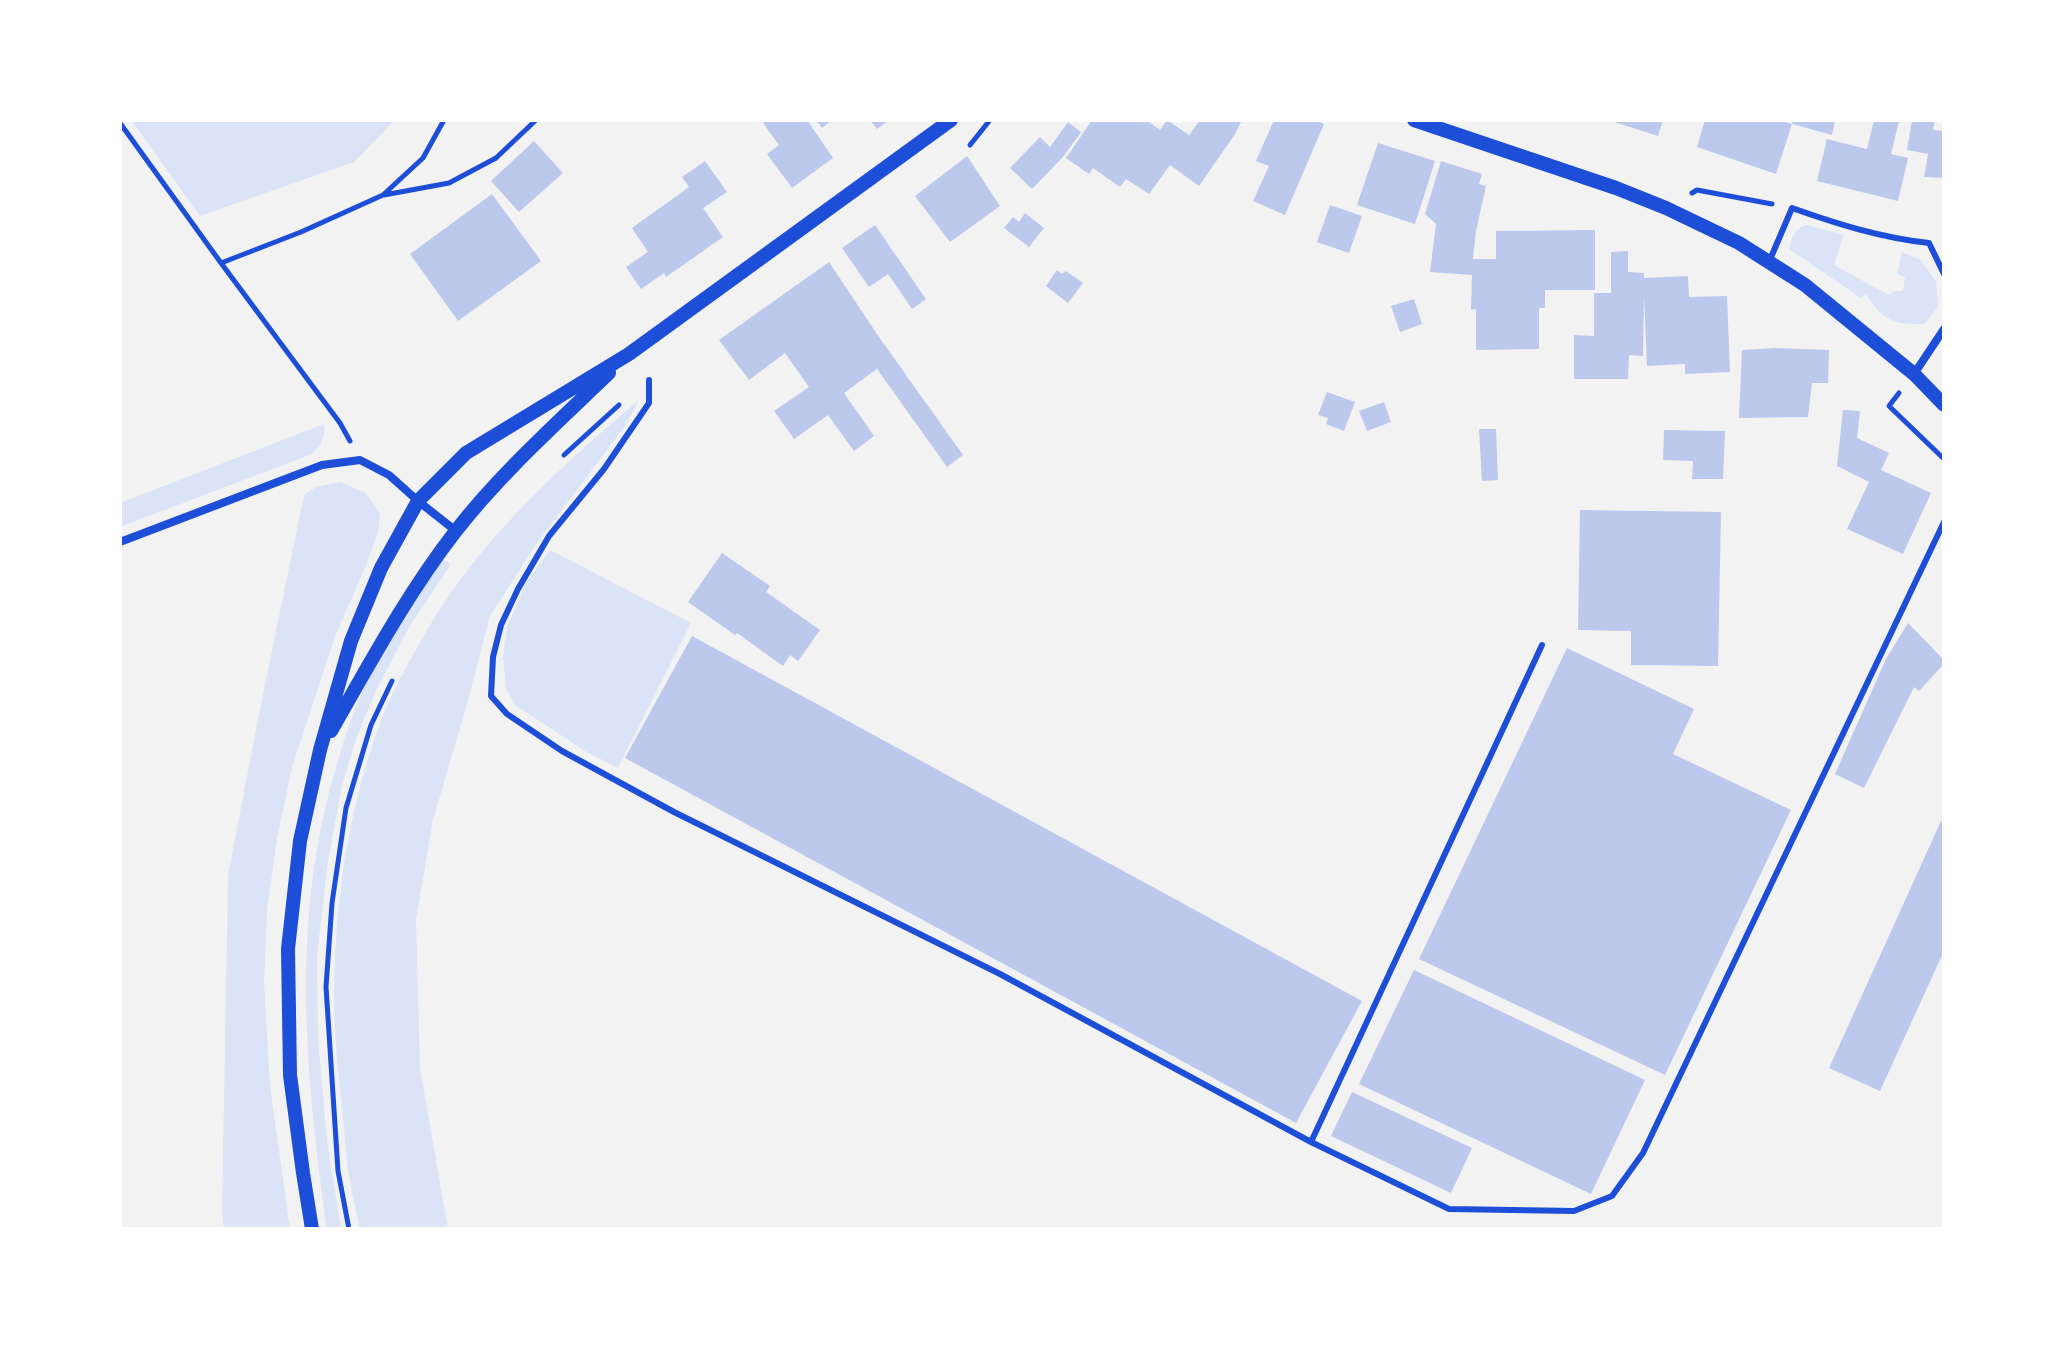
<!DOCTYPE html>
<style>
body{margin:0}
#map{position:relative;width:2064px;height:1349px;overflow:hidden;background:#f2f2f2;font-family:"Exo 2",sans-serif}
canvas{display:block}
.frame{position:absolute;inset:0;border:122px solid #fff;pointer-events:none}
</style>
<div id="map">
<canvas width="2064" height="1349"></canvas>
<div class="frame"></div>
</div>
<script>
const context = document.querySelector('canvas').getContext('2d');
context.lineJoin = 'round';
function fillPath(path, color) { context.fillStyle = color; context.fill(path, 'evenodd'); }
function strokePath(path, color, width, dash) { context.strokeStyle = color; context.lineWidth = width; context.lineCap = dash ? 'butt' : 'round'; context.setLineDash(dash || []); context.stroke(path); }
const green = new Path2D(`
 M131,120H395L354,162L200,216Z
 M1807,225L1844,235L1834,265L1889,295L1894,291H1903L1905,277L1897,274L1902,252L1921,260L1936,281L1938,307L1925,324C1894,325 1883,321 1866,294L1861,298L1789,249C1792,238 1795,227 1807,225Z
 M639,400L625,426L537,543L490,616L467,704L433,820L416,921L420,1068L448,1229H360C356,1211 352,1194 349,1176C345,1150 344,1123 341,1097C339,1075 336,1053 335,1031C331,928 344,825 378,728C391,692 411,658 430,625C483,537 561,466 639,400Z
 M324,424C325,437 321,446 312,454L120,527V503Z
 M340,482L366,493L380,514L378,533L365,568L336,634L292,767L277,839L267,910L264,984L270,1086L290,1229H224L222,1211L228,875L260,709L304,495L316,487Z
 M550,550L691,623L618,768L585,751L515,705L506,689L503,657L507,627L526,583Z
 M442,559L451,564L409,627L377,689L357,736L342,786L328,861L317,955L318,1037L327,1141L341,1229H327C306,1079 291,930 332,781C340,754 347,727 359,700C381,650 412,605 442,559Z`);
const building = new Path2D(`
 M767,120H813L809,123L833,158L792,188L767,154L779,145L763,123Z
 M816,120H832L822,128Z
 M870,120H889L877,129Z
 M1092,120H1146L1160,130L1167,120L1189,135L1200,120H1242L1235,134L1199,186L1170,165L1149,194L1126,179L1120,187L1093,168L1089,174L1066,158Z
 M1274,120H1315L1324,124L1285,215L1253,201L1269,166L1256,161Z
 M1608,120H1663L1658,136Z
 M1705,120H1778L1792,124L1776,174L1697,147Z
 M1793,120H1835L1832,135L1792,124Z
 M1874,120L1899,121L1891,154L1908,158L1898,201L1817,181L1827,139L1867,149Z
 M1912,120H1935L1933,130L1944,131V178L1924,177L1928,154L1907,150Z
 M1068,122L1081,132L1063,157L1032,189L1010,168L1040,137L1050,147Z
 M534,141L563,173L519,212L491,181Z
 M1378,143L1435,161L1415,224L1357,205Z
 M967,156L1000,206L950,242L915,196Z
 M705,161L727,192L703,208L723,237L666,277L664,273L641,289L626,267L648,252L632,228L689,187L682,177Z
 M1441,161L1482,174L1479,184L1486,186L1476,231L1473,259H1496V231L1595,230V290H1545V308H1539V349L1476,350V309L1471,310L1472,275L1430,272L1436,224L1425,214Z
 M492,194L541,261L458,321L410,254Z
 M1330,205L1362,216L1349,253L1317,242Z
 M1025,213L1044,228L1029,247L1004,228L1013,217L1019,222Z
 M875,225L926,299L912,309L888,274L869,287L842,248Z
 M1628,251V272L1644,273V278L1688,276L1689,297L1727,296L1730,372L1685,374V364L1647,366L1644,294L1643,356L1629,355L1628,379H1574V335L1594,336V293H1611V252Z
 M829,262L879,337L963,455L947,467L877,369L844,393L874,436L854,451L828,415L794,439L774,411L809,387L785,353L749,380L719,340Z
 M1057,270L1062,274L1066,271L1083,283L1068,303L1046,286Z
 M1414,299L1422,324L1400,332L1391,306Z
 M1774,348L1829,350L1828,383H1812L1808,417L1739,418L1742,350Z
 M1327,392L1355,402L1344,431L1326,424L1328,418L1318,415Z
 M1384,402L1391,422L1367,431L1359,411Z
 M1843,410L1860,411L1857,438L1889,453L1881,470L1931,493L1903,554L1847,529L1869,482L1837,466Z
 M1479,429H1496L1498,480L1482,481Z
 M1664,430L1725,431L1723,479H1692L1693,461L1663,460Z
 M1580,510L1721,512L1718,666L1631,665V631L1578,630Z
 M722,553L770,586L766,592L820,630L798,661L790,655L783,666L737,633L735,635L688,602Z
 M1908,623L1944,660V664L1919,691L1914,687L1864,788L1835,774L1886,659Z
 M692,636L1362,1001L1296,1123L625,758Z
 M1567,648L1694,709L1673,754L1791,810L1665,1075L1419,959Z
 M1941,821L1944,822V951L1880,1091L1829,1068Z
 M1414,970L1645,1080L1591,1194L1359,1084Z
 M1352,1092L1472,1148L1451,1193L1331,1136Z`);
const path = new Path2D(`
 M120,123L221,263L340,423L350,441
 M970,145L990,120
 M1692,193L1697,190L1772,204
 M384,195L449,183L496,158L536,120
 M221,263L301,232L383,195L423,158L444,120
 M1899,393L1889,406L1944,459
 M564,455L619,405
 M349,1229L338,1171L326,987L332,903L346,808L371,725L392,681`);
const service = new Path2D(`
 M1769,262L1792,208C1837,224 1882,238 1929,243L1944,274
 M649,380V403L604,469L549,536L518,589L501,625L493,657L491,696L507,714L562,751L674,812L1000,974L1311,1142L1449,1209L1574,1211L1612,1196L1643,1153L1944,522
 M1311,1142L1542,645`);
const minor = new Path2D(`
 M1914,374L1944,329
 M120,542L322,465L360,460L389,475L418,501L456,531`);
const tertiary = new Path2D(`
 M1414,120L1616,188L1666,208L1739,243L1805,285L1914,374L1944,405
 M331,731C370,663 407,594 455,532C500,474 556,424 609,373
 M312,1229L303,1173L290,1075L288,949L300,841L320,750L351,641L381,568L418,501L466,453L629,354L951,120`);
fillPath(green, '#dbe4f7');
fillPath(building, '#bdc9ec');
strokePath(path, '#1d4ed8', 5);
strokePath(service, '#1d4ed8', 6);
strokePath(minor, '#1d4ed8', 8);
strokePath(tertiary, '#1d4ed8', 14);
</script>
